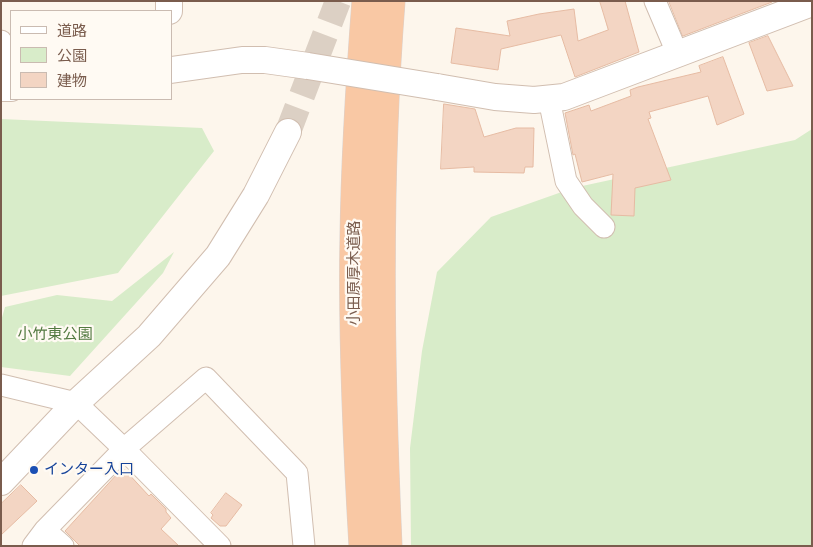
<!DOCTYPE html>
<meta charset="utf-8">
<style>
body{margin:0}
#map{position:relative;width:813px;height:547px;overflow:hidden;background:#fdf6ec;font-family:Manrope,"Noto Sans JP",sans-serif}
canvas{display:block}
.frame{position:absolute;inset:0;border:2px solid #7a5c4d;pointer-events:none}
.legend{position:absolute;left:10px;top:10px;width:162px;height:90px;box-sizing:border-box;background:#fffaf3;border:1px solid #cabbb1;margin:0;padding:6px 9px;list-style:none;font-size:15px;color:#7a5c4d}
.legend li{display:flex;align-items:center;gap:10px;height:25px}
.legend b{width:25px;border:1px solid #cabbb1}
</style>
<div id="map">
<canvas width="813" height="547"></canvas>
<div class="frame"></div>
<ul class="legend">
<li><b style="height:6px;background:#fff"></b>道路</li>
<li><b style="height:14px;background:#d8ecc9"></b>公園</li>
<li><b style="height:14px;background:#f3d5c3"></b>建物</li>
</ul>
</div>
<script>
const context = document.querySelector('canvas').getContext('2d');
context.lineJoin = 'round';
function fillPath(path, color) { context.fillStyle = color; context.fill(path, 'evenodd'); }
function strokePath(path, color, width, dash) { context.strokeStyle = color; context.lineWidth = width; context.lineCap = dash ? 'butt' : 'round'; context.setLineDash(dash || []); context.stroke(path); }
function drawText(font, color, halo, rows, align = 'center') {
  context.font = font + ' Manrope,"Noto Sans JP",sans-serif'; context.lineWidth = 4.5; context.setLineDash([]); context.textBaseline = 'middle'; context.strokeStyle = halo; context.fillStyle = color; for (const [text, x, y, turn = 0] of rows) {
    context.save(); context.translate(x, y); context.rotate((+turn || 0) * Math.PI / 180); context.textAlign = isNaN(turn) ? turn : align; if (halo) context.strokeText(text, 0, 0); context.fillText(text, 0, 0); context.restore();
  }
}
const green = new Path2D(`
 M1,119L202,128L214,151L118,273L1,296Z
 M812,129V546H411L410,448L422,351L437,272L491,217L573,188L795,140Z
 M174,252L163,273L70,376L1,367V321L5,307L57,295L112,301Z`);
const building = new Path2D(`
 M600,1H625L639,52L575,77L561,35L501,49L498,70L451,63L456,28L510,36L507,21L539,14L574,9L578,41L608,30Z
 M669,1H772V2L683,36Z
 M768,36L793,86L767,91L749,43Z
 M723,57L744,114L717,125L708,96L649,112L651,118L648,119L671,180L635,188L634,216L611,215L613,174L582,182L575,154L573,155L565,113L589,105L591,111L631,96L630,90L638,87L701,72L699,66Z
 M444,104L475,109L484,137L516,128H534L533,167H525L524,173L474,172V167L441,169Z
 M125,470L149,496L151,494L166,509V512L171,518L161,529L179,546H80L65,531L118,473L120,475Z
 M21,485L37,501L1,535V504Z
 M226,493L242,505L226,526H220L211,518L213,515L211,513Z`);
const tertiaryTunnel = new Path2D(`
 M288,132L338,1`);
const minor = new Path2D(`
 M655,1L678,55
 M1,41L4,88
 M549,99L566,181L583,206L604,227
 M1,385L76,403L124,449L45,530L33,546
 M45,530L63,546
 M220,546L124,449L206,378L297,473L304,546`);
const tertiary = new Path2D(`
 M169,1V11
 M171,70L242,60H265L308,66
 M437,87L495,97L534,100L564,97L812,3
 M1,88H11
 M1,482L76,403L149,336L218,256L256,195L288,132`);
const trunk = new Path2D(`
 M363,546C357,444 352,341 354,239C355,160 360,80 366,1
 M388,546C380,364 377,182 391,1`);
const tertiaryBridge = new Path2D(`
 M308,66L437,87`);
const markers = [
 [34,470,5,"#1a4fb4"]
];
const streetNames = [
 ["小田原厚木道路",355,273,-90]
];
const parkNames = [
 ["小竹東公園",55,335]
];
const transitNames = [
 ["インター入口",44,470]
];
fillPath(green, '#d8ecc9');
fillPath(building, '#f3d5c3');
strokePath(building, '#e6bba3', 1);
strokePath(tertiaryTunnel, '#dcd0c4', 26, [26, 13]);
strokePath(minor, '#d1beb0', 23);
strokePath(tertiary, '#d1beb0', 28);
strokePath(trunk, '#dad1cd', 29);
strokePath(minor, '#fff', 21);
strokePath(tertiary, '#fff', 26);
strokePath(trunk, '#f9c8a4', 28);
strokePath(tertiaryBridge, '#d1beb0', 28, []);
strokePath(tertiaryBridge, '#fff', 26);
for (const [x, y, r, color] of markers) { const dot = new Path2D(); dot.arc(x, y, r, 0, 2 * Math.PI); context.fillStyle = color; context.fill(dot); strokePath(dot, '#fffaf3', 2); }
drawText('15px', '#7a5c4d', '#fffaf3', streetNames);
drawText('15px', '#537a41', '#fffaf3', parkNames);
drawText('15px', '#164399', '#fffaf3', transitNames, 'left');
</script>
